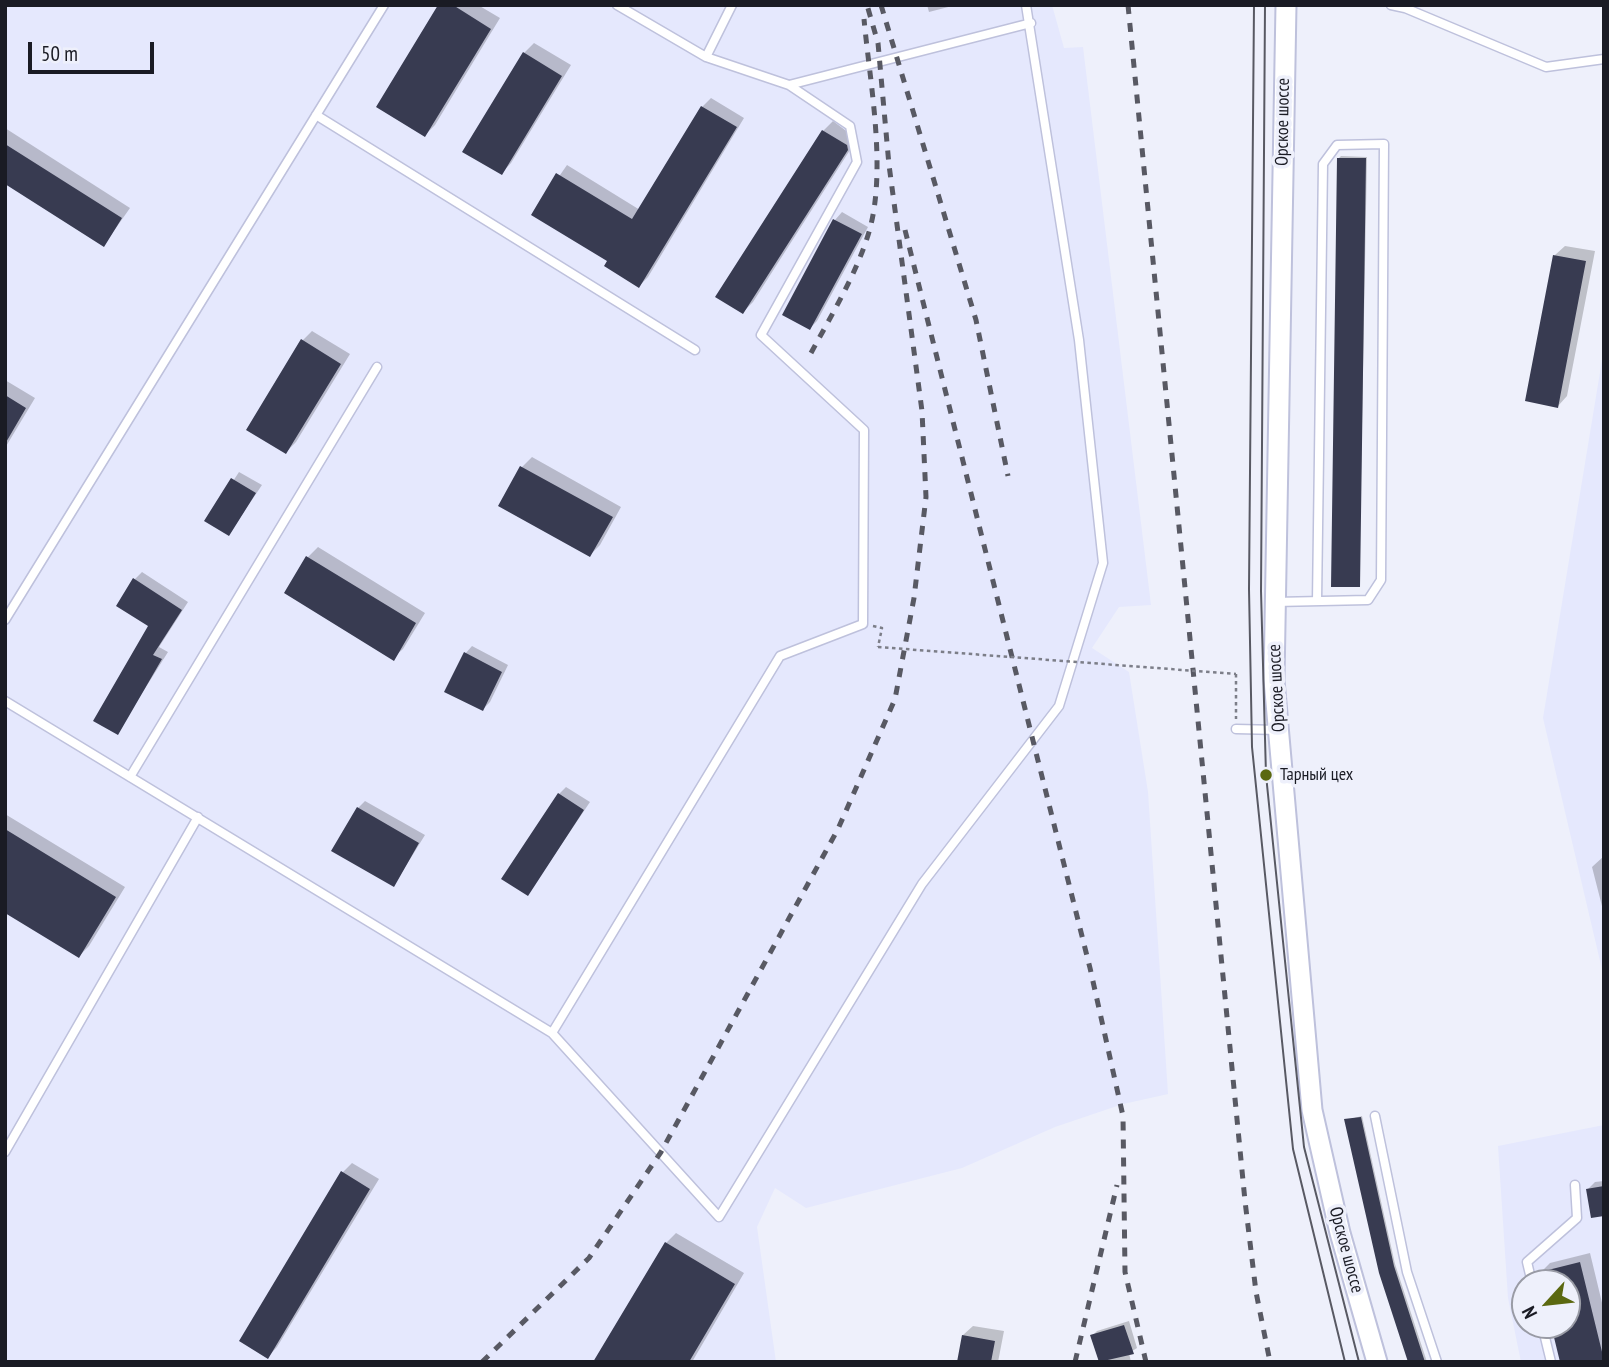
<!DOCTYPE html>
<meta charset="utf-8">
<style>
body{margin:0}
#map{position:relative;width:1609px;height:1367px;overflow:hidden;background:#eef0fb;font-family:"PT Sans Narrow",sans-serif}
canvas{display:block}
.frame{position:absolute;inset:0;border:7px solid #1a1b24;pointer-events:none}
.north{position:absolute;left:1511px;top:1269px;width:70px;height:70px;box-sizing:border-box;background:#eef0fb;border:2px solid #999ba5;border-radius:50%;rotate:243deg;font-size:19px;font-weight:700;line-height:28px;text-align:center;color:#1a1b24}
.north::after{content:'';display:block;margin:auto;width:24px;height:32px;background:#5b6810;clip-path:polygon(50% 0,100% 100%,50% 72%,0 100%)}
.scale{position:absolute;left:28px;top:42px;width:126px;height:32px;box-sizing:border-box;border:4px solid #1a1b24;border-top:0;padding-left:9px;font-size:21px;line-height:24px;white-space:nowrap;color:#1a1b24;-webkit-text-stroke:5px #eef0fb;paint-order:stroke}
</style>
<div id="map">
<canvas width="1609" height="1367"></canvas>
<div class="frame"></div>
<div class="north">N</div>
<div class="scale">50 m</div>
</div>
<script>
const context = document.querySelector('canvas').getContext('2d');
context.lineJoin = 'round';
function fillPath(path, color) { context.fillStyle = color; context.fill(path, 'evenodd'); }
function strokePath(path, color, width, dash) { context.strokeStyle = color; context.lineWidth = width; context.lineCap = dash ? 'butt' : 'round'; context.setLineDash(dash || []); context.stroke(path); }
function drawText(font, color, halo, rows, align = 'center') {
  context.font = font + ' "PT Sans Narrow",sans-serif'; context.lineWidth = 7; context.setLineDash([]); context.textBaseline = 'middle'; context.strokeStyle = halo; context.fillStyle = color; for (const [text, x, y, turn = 0] of rows) {
    context.save(); context.translate(x, y); context.rotate((+turn || 0) * Math.PI / 180); context.textAlign = isNaN(turn) ? turn : align; if (halo) context.strokeText(text, 0, 0); context.fillText(text, 0, 0); context.restore();
  }
}
const built = new Path2D(`
 M5,5H1052L1064,48L1083,47L1151,605L1119,607L1092,648L1129,672L1148,792L1168,1094L1123,1104L1055,1127L962,1168L806,1208L775,1188L757,1227L776,1362H5Z
 M1604,348V978L1543,718Z
 M1604,1125V1362H1521L1508,1298L1498,1146ZM1525,1283H1567V1325H1525Z`);
const shadow = new Path2D(`
 M440,5H478L500,18L435,125L425,135Z
 M927,5H956L929,12Z
 M534,43L571,65L511,163L502,173L465,151L524,53Z
 M711,98L744,118L648,277L639,286L609,261L533,214L567,165L640,210L702,107Z
 M833,121L857,139L753,302L743,312L823,131Z
 M5,128L130,208L104,245L5,182Z
 M1341,156L1367,157L1359,585L1339,158Z
 M842,212L868,227L817,321L810,328L784,314L835,220Z
 M1565,246L1595,251L1567,396L1558,406L1555,255Z
 M312,331L350,354L296,442L286,452L302,341Z
 M5,380L35,398L5,448Z
 M532,457L621,507L600,545L590,555L500,505L522,467Z
 M239,472L262,485L229,534L207,521Z
 M318,547L425,613L403,649L393,658L286,593L308,557Z
 M142,572L188,602L159,647L168,652L117,733L150,625L135,579Z
 M472,646L508,665L490,702L483,709L465,654Z
 M566,787L590,802L528,894L559,794Z
 M365,801L425,835L394,885L358,808Z
 M5,814L125,887L89,946L79,956L5,911Z
 M1604,856V914L1592,867Z
 M1362,1116L1395,1264L1427,1362H1410L1346,1120Z
 M352,1163L379,1179L277,1347L268,1357L343,1172Z
 M1604,1181V1214L1588,1189L1595,1182Z
 M676,1233L744,1273L692,1362H595L666,1243Z
 M1590,1253L1604,1311V1362L1553,1325H1567V1283H1543L1540,1273L1550,1263Z
 M1129,1321L1137,1348L1129,1353L1131,1362H1100L1092,1336L1097,1331Z
 M973,1326L1004,1331L998,1362H958L963,1335Z`);
const building = new Path2D(`
 M438,5H453L491,29L425,137L376,107Z
 M523,52L562,76L502,175L462,152Z
 M701,106L737,127L639,288L604,266L607,261L531,215L556,173L632,219Z
 M822,130L847,145L848,150L743,314L715,297Z
 M5,144L122,218L104,247L5,184Z
 M1337,158H1366L1360,587H1331Z
 M833,219L862,234L810,330L782,315Z
 M1553,255L1586,261L1558,408L1525,401Z
 M301,339L341,364L286,454L246,430Z
 M5,395L26,408L5,444Z
 M520,466L613,517L590,557L498,506Z
 M231,478L256,493L229,536L204,521Z
 M306,556L416,623L394,661L284,593Z
 M133,578L182,610L153,655L162,659L118,735L93,721L148,626L116,606Z
 M464,652L502,672L483,711L444,692Z
 M558,793L584,810L528,896L501,879Z
 M357,807L419,843L394,887L331,851Z
 M5,829L116,897L79,958L5,913Z
 M1361,1117L1394,1266L1425,1362H1408L1379,1273L1344,1119Z
 M341,1171L370,1189L268,1359L239,1341Z
 M1604,1186V1216L1591,1218L1586,1189Z
 M665,1242L735,1284L689,1362H593Z
 M1580,1262L1604,1360V1362H1560L1551,1325H1567V1283H1538L1536,1273Z
 M1124,1325L1134,1354L1099,1362L1090,1335Z
 M962,1335L995,1341L991,1362H957Z`);
const path = new Path2D(`
 M873,626L882,628L878,647
 M1236,674V719`);
const service = new Path2D(`
 M617,5L706,57L789,85L1031,23
 M1391,5L1405,8L1546,67L1604,59
 M706,57L732,5
 M316,115L695,350
 M1275,602L1368,600L1381,580L1384,144L1337,145L1323,164L1317,601
 M5,620L384,5
 M5,701L552,1033L719,1217L922,884L1059,706L1103,563L1079,340L1026,5
 M1236,729L1279,730
 M130,777L377,367
 M552,1033L780,656L863,624L864,430L761,335L857,162L850,126L789,85
 M1375,1116L1407,1272L1437,1362
 M5,1152L198,817
 M1532,1283L1527,1262L1577,1218L1575,1185
 M1542,1325L1551,1362`);
const tertiary = new Path2D(`
 M1286,5L1274,680L1312,1110L1340,1233L1377,1362`);
const tram = new Path2D(`
 M1254,5L1249,589L1252,747L1293,1149L1345,1362
 M1265,5L1261,591L1266,775L1304,1147L1359,1362`);
const rail = new Path2D(`
 M881,5L976,320L1008,476
 M1128,5L1245,1201L1256,1292L1270,1362
 M905,230L1090,968L1123,1116L1125,1272L1146,1362
 M811,353C832,314 856,275 869,232C887,170 870,84 864,19
 M482,1362L589,1258L661,1152L838,829L895,699L914,598L926,497L922,411L889,165L878,43L867,5
 M1075,1362L1117,1185`);
const pathBridge = new Path2D(`
 M878,647L1236,674`);
const markers = [
 [1266,775,7,"#5b6810"]
];
const streetNames = [
 ["Орское шоссе",1283,122,-89],
 ["Орское шоссе",1277,688,-93],
 ["Орское шоссе",1346,1250,75]
];
const poiNames = [
 ["Тарный цех",1280,775]
];
fillPath(built, '#e5e8fd');
fillPath(shadow, '#0003');
fillPath(building, '#383b51');
strokePath(service, '#bec1dc', 11);
strokePath(tertiary, '#bec1dc', 23);
strokePath(path, '#7c7e88', 2.5, [3.5, 3.5]);
strokePath(service, '#fff', 8);
strokePath(tertiary, '#fff', 19);
strokePath(tram, '#585963', 2);
strokePath(rail, '#585963', 5, [9, 9]);
strokePath(pathBridge, '#7c7e88', 2.5, [3.5, 3.5]);
for (const [x, y, r, color] of markers) { const dot = new Path2D(); dot.arc(x, y, r, 0, 2 * Math.PI); context.fillStyle = color; context.fill(dot); strokePath(dot, '#eef0fb', 2.5); }
drawText('18px', '#1a1b24', '#eef0fb', streetNames);
drawText('18px', '#1a1b24', '#eef0fb', poiNames, 'left');
</script>
